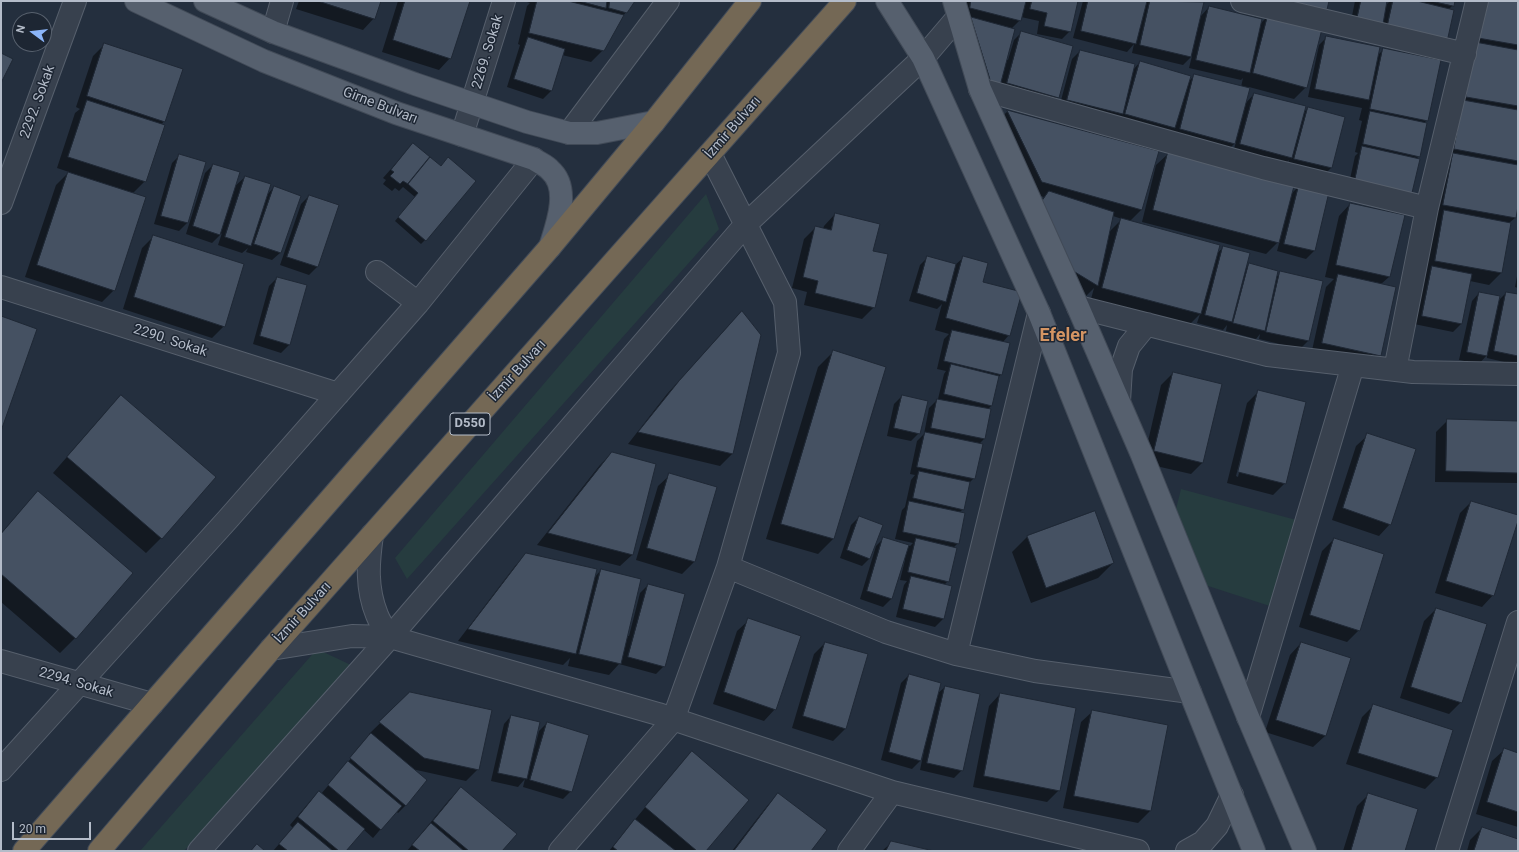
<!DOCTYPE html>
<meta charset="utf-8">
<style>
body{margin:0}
#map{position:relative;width:1519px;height:852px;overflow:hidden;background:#242f3e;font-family:Roboto,sans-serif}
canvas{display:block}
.frame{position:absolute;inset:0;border:2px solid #b4bcc9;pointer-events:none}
.north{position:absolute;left:12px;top:12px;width:40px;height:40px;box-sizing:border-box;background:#1d2633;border:1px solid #59626f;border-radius:50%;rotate:285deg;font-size:11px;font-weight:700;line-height:16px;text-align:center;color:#b4bcc9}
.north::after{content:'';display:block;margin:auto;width:14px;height:18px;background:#8ab4f8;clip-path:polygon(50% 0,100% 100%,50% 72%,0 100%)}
.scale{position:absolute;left:12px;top:822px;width:79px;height:18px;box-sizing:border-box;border:2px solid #b4bcc9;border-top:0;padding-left:5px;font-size:12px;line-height:14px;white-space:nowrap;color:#b4bcc9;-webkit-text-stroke:3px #1d2633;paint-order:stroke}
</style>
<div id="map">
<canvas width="1519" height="852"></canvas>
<div class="frame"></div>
<div class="north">N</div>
<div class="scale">20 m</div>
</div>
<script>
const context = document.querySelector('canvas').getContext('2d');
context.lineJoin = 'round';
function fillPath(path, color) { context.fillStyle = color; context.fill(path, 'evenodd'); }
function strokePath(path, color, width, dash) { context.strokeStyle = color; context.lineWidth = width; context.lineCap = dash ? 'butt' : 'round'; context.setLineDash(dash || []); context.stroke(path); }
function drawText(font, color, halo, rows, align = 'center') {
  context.font = font + ' Roboto,sans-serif'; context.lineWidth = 3; context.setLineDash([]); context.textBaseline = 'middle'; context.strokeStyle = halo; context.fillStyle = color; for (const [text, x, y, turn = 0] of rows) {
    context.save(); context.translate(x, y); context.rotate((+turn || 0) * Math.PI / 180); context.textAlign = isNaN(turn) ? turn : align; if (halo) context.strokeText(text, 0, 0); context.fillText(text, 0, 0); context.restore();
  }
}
const green = new Path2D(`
 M706,194L719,229L407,579L395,558Z
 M1181,489L1300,521L1276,608L1202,584L1174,517Z
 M317,649L351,665L184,851H140Z`);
const shadow = new Path2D(`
 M299,1H380L374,18L363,30L296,9Z
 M398,1H468L450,58L439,70L382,52Z
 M528,1H634L623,16L603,50L591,62L562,55L551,91L543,99L507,87L520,45L518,44L527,6L530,3L527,2Z
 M963,1H1077L1070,31L1062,39L1037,34L1039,21L1021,17L1020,20L1011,29L1006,60H1008L1014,40L1022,32L1058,97L1050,105L1000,91L1002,83L992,93Z
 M1083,1H1196L1203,3L1200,17L1209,7L1260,24L1268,16L1306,87L1294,99L1249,87L1245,104L1254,94L1303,113L1308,108L1331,168L1323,176L1287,166L1289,160L1284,165L1233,152L1236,142L1223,155L1169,141L1171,131L1166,136L1117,122L1119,116L1114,121L1059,108L1072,59L1080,51L1133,70L1140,62L1188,82L1195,75L1241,87L1243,78L1241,80L1189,68L1192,56L1183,65L1132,53L1134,44L1127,52L1073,38Z
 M1355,1H1386L1385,6L1390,1H1454L1453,5L1449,9L1446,42L1350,26Z
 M1518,1V201L1515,218L1509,223L1501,273L1489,285L1470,281L1461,324L1453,332L1414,324L1424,275L1426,273H1423L1432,223L1437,218L1432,217L1467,49Z
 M1327,37L1378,55L1384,49L1427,120L1423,124L1419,156L1416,159L1347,193L1355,156L1358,153L1355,152L1362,121L1359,120L1362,108L1308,97L1319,45Z
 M105,44L164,121L161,125L145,181L132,194L114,290L102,302L25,277L56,185L69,172L57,168L75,113L80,109L76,107L93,56Z
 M1008,111L1142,209L1129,222L1216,254L1224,247L1245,269L1249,264L1276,277L1281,273L1308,341L1300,349L1259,339L1260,334L1256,339L1226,331L1227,325L1223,330L1197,323L1200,314L1189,325L1091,299L1094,288L1085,297L1037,204L1044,197L1031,194L996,122ZM1113,216L1122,219L1109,232Z
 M413,144L441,167L425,240L421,244L395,221L415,197L403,187L399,191L395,188L392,191L383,184L386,180L383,178Z
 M1168,154L1290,195L1299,186L1328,193L1314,251L1306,259L1277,251L1280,240L1266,254L1142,222L1156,165Z
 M180,155L205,163L187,223L179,231L154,224L172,163Z
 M213,165L234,187L245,177L267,195L274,187L280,253L272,260L246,252L248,248L242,253L218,245L222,233L212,243L186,234L205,173Z
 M309,196L338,206L317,267L309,275L280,265L301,204Z
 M1350,204L1389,277L1381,284L1380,355L1368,367L1311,355L1326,287L1334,279L1325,277L1339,216Z
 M835,214L872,252L874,307L862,319L804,305L807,292L792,288L804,239L816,227L823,229L824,226Z
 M154,236L224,326L212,338L123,309L142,248Z
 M928,257L955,265L963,258L982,283L1009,335L1002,343L1001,374L998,378L992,405L987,410L984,439L979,444L974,478L968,484L963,509L959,513L958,543L953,548L948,581L944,585L951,587L943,619L935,627L896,617L904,585L907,581L900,580L905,560H904L891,599L883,607L860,599L876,546L884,538L910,546L913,543L895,539L902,510L905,507L911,480L915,475L910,474L917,441L924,434L929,408L938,399L944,374L946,371L937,369L944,339L949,334L935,330L942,304L937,309L909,301L920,265Z
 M1518,271V288L1515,287Z
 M277,278L289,345L281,353L253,344L269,286Z
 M1479,293L1498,301L1506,293L1518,295L1517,365L1487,358V355L1479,364L1459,360L1472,301Z
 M730,324L760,335L732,454L720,466L628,444L667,394Z
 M833,352L885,368L833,539L818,554L766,539L818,367Z
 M1173,373L1203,462L1191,474L1143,463L1161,385Z
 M1259,391L1285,483L1273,495L1227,483L1247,403ZM1254,404H1256L1238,477L1236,476Z
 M902,396L919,433L911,441L887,436L894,404Z
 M106,412L161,538L146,553L53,473Z
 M1448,420L1518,422V483L1435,482L1436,432Z
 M1368,435L1390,524L1379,536L1332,520L1356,446Z
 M612,453L632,555L620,566L537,545L600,465Z
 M670,475L716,488L694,562L682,574L636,560L658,486Z
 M38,493L75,638L60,653L1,602V533Z
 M1471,502L1518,516L1493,595L1482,607L1435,593L1460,513Z
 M859,517L870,558L862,566L840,558L851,525Z
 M1027,537L1113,563L1098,578L1031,603L1012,552Z
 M1334,539L1359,630L1347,642L1299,627L1322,551Z
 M527,554L594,578L601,570L627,636H629L640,593L648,585L664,666L656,674L619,664L609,675L568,666L570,658L563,665L458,641L515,566Z
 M1436,609L1461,702L1449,714L1400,698L1424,621Z
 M749,620L775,709L764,721L713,704L737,631Z
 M825,643L866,655L845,729L833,741L792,728L814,654Z
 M1301,643L1325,736L1313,747L1265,732L1290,655Z
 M909,675L937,694L945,687L962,770L954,778L920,770L924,751H922L920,761L912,769L881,760L901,683Z
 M411,693L478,769L466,781L412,769L406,805L398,813L396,811L373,838L363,829L345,851H273L293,828L290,825L311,800L319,792L321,794L370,736L369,734Z
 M1000,694L1059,790L1047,802L973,787L989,706Z
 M1374,705L1437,777L1425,789L1346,764L1362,717Z
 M1093,711L1167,726L1150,811L1138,823L1063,808L1081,722Z
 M511,716L535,747L539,731L547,723L571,791L563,799L523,787L525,779L518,787L491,781L504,724Z
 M1504,750L1518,754V827L1476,814L1492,761Z
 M692,753L705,851H609L681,764Z
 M461,788L501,851H407L449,800Z
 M778,794L810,851H732L767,806Z
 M1369,794L1404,851H1343L1357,806Z
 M1482,828L1518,840V851H1467L1470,840Z
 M892,842L930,851H882Z`);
const building = new Path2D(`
 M318,1H381L375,19Z
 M405,1H470L451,59L393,40Z
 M537,1H568L624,15L604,51L529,33Z
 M579,1H607L606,8Z
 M610,1H635L627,13L609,8Z
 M971,1H1026L1021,21L970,8Z
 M1032,1H1078L1071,32L1044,26L1047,13L1030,9Z
 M1088,1H1147L1136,44L1081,31Z
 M1150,1L1204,2L1191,57L1140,45Z
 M1278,1H1329L1326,14Z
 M1361,1H1387L1383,24L1357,19Z
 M1393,1H1417L1454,10L1447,42L1387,28Z
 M1431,1H1455L1454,6Z
 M1485,1H1518V45L1478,38Z
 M1209,6L1262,19L1250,73L1196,60Z
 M1268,15L1322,29L1307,88L1253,73Z
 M971,17L1015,29L1000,86L991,82Z
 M1021,31L1073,46L1059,98L1007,83Z
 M1326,36L1380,47L1369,100L1315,89Z
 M528,37L565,49L552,91L514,79Z
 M1475,42L1518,50V106L1466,97Z
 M104,43L183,69L165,122L87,96Z
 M1383,48L1441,60L1428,121L1370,109Z
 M1080,50L1135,64L1123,114L1067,100Z
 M1,53L13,59L1,83Z
 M1140,61L1191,76L1175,128L1125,114Z
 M1194,74L1250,88L1235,144L1180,129Z
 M1254,93L1306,106L1292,158L1240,144Z
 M87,100L165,125L146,182L68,157Z
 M1463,100L1518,110V161L1454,149Z
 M1308,107L1345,117L1332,168L1294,159Z
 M1007,110L1159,151L1142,210L1042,182Z
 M1370,111L1427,123L1420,157L1363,144Z
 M413,143L430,157L408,184L403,181L400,184L390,176L394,172L391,170Z
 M1362,146L1420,159L1411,197L1354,185Z
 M1168,152L1294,186L1279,243L1153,210Z
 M1453,153L1518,165V206L1516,218L1443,205Z
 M179,154L206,162L188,223L161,216Z
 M430,157L441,166L448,157L476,181L426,241L398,217L418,193L408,184Z
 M213,164L240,172L220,235L193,226Z
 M68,172L146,197L115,291L37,265Z
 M245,176L271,184L251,246L225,237Z
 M1299,185L1329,192L1315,251L1284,244Z
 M274,186L301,196L281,253L254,244Z
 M1049,191L1114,212L1098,286L1070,269L1042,201Z
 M309,195L339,205L318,267L287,257Z
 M1350,203L1405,215L1390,277L1336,265Z
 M1444,210L1511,223L1502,273L1435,261Z
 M835,213L880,224L873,251L888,254L875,308L815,293L818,281L803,277L815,226L831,230Z
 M1121,218L1220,245L1201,314L1102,288Z
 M153,235L244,264L225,327L134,297Z
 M1223,246L1250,253L1232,322L1205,315Z
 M927,256L956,264L946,302L917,293Z
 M963,256L988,263L983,282L1022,292L1010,336L946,318Z
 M1249,263L1278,271L1265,331L1233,323Z
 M1432,266L1472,274L1462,324L1422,316Z
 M1280,271L1323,281L1309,341L1266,332Z
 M1338,274L1396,287L1381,356L1322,343Z
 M277,277L307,285L290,345L260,336Z
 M1479,292L1500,296L1487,356L1467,352Z
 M1506,292L1518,294V356L1494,351Z
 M742,311L761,335L733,454L638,432L679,381Z
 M1,316L37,329L1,431Z
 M952,330L1010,343L1002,375L944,361Z
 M833,350L886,367L834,539L781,524Z
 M951,364L999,376L992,406L944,394Z
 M1173,372L1222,384L1203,463L1154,451Z
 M1258,390L1306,402L1286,484L1238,472Z
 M121,395L216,477L162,539L67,457Z
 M902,395L928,401L920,434L894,428Z
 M937,399L991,409L985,439L931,428Z
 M1447,419L1518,421V473L1446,471Z
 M925,432L983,444L975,479L917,467Z
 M1367,433L1416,449L1391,525L1343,508Z
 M612,452L656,464L633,555L548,533Z
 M919,471L970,482L964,510L913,498Z
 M669,473L717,487L695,562L647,548Z
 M38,491L133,573L76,639L1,574V534Z
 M909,501L965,513L959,544L903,532Z
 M1471,501L1518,515V521L1494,596L1446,581Z
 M1095,511L1114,563L1046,588L1027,536Z
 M859,516L883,525L870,559L847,550Z
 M883,537L909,545L892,599L867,591Z
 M916,538L957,548L949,582L908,572Z
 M1334,538L1384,554L1360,631L1310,615Z
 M526,553L597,569L576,654L468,629Z
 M601,569L641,579L621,664L579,654Z
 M911,576L952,586L944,619L903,609Z
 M648,584L685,594L665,667L628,657Z
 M1436,608L1487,624L1462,703L1411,687Z
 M748,618L801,636L776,710L724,692Z
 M825,642L868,654L846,729L803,716Z
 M1301,642L1351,658L1326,736L1276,720Z
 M909,674L941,683L921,761L889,752Z
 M945,686L980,694L963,771L927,763Z
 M410,692L492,710L479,770L424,758L379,722Z
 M1000,693L1076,708L1060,791L984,776Z
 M1373,704L1453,730L1438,778L1358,753Z
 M1092,710L1168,725L1151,811L1074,796Z
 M511,715L540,722L527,779L498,773Z
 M547,722L589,735L572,792L530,780Z
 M371,733L427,780L406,806L350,758Z
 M1504,748L1518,753V812L1487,802Z
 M692,751L749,800L706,851H697L645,807Z
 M348,761L402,806L381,830L328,785Z
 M461,787L517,834L502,851H469L433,821Z
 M319,791L365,829L346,851H339L298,817Z
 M778,793L827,830L811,851H734Z
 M1368,793L1418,809L1405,851H1351Z
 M635,819L676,851H618L613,847Z
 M298,822L333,851H288L279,844Z
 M431,823L464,851H420L412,845Z
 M1482,827L1518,839V851H1474Z
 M891,841L934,851H886Z
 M257,844L265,851H251Z`);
const minor = new Path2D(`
 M1242,1L1465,54
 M273,32L282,1
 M980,89L1263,168L1427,208L1477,1
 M569,133L668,1
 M462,135L504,1
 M1,203L75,1
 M377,272L418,303
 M1,287L338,394
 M1078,307L1268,355L1413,372L1518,374
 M1395,370L1427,208
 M1119,401L1121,369L1129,346L1147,324
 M372,535C368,563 366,588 377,615C380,623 385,630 390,637
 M728,567L886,632L956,654L1035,671L1190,692
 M271,649L352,636L390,637L658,714L892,792L1138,851
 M956,654L1039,313
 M1,661L152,704
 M1248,717L1353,365
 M1,770L228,519L418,303L534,159
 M199,851L390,637L746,224L923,58L958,17
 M560,851L673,720L728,567L789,353L785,302L710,154
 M849,851L892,792
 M1187,851L1203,842L1217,826L1232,795
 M1447,851L1518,622`);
const major = new Path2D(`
 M136,1L264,61L396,113L534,159C539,163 546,165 550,170C571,188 557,225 550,247
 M205,1L273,32L415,84L527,122L569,133H597L654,122
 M887,1L923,58L1039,313L1190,692L1254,851
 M954,1L980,89L1078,307L1142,455L1248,717L1305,851`);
const highway = new Path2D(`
 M24,851L550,247L654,122L750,1
 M99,851L271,649L845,1`);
const shields = [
 [470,424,40]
];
const shieldNames = [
 ["D550",470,424]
];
const streetNames = [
 ["2269. Sokak",488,52,-73],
 ["2292. Sokak",38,102,-70],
 ["Girne Bulvarı",380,106,21],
 ["İzmir Bulvarı",733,128,-49],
 ["2290. Sokak",170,341,18],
 ["İzmir Bulvarı",518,371,-48],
 ["İzmir Bulvarı",303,613,-48],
 ["2294. Sokak",76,683,16]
];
const districtNames = [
 ["Efeler",1063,336]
];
fillPath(green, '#263c3f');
fillPath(shadow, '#0007');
fillPath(building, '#455162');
strokePath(building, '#1f2835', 1);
strokePath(minor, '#565f6c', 24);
strokePath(major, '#414a57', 24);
strokePath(highway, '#434c59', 24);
strokePath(minor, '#38414e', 22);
strokePath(major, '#56606e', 22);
strokePath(highway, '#746855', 22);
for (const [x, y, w] of shields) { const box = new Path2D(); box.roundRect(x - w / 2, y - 11, w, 22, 3); context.fillStyle = '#1d2633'; context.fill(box); strokePath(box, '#b4bcc9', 1); }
drawText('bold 13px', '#b4bcc9', null, shieldNames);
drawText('14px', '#b4bcc9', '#1d2633', streetNames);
drawText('bold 18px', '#d59563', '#1d2633', districtNames);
</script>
